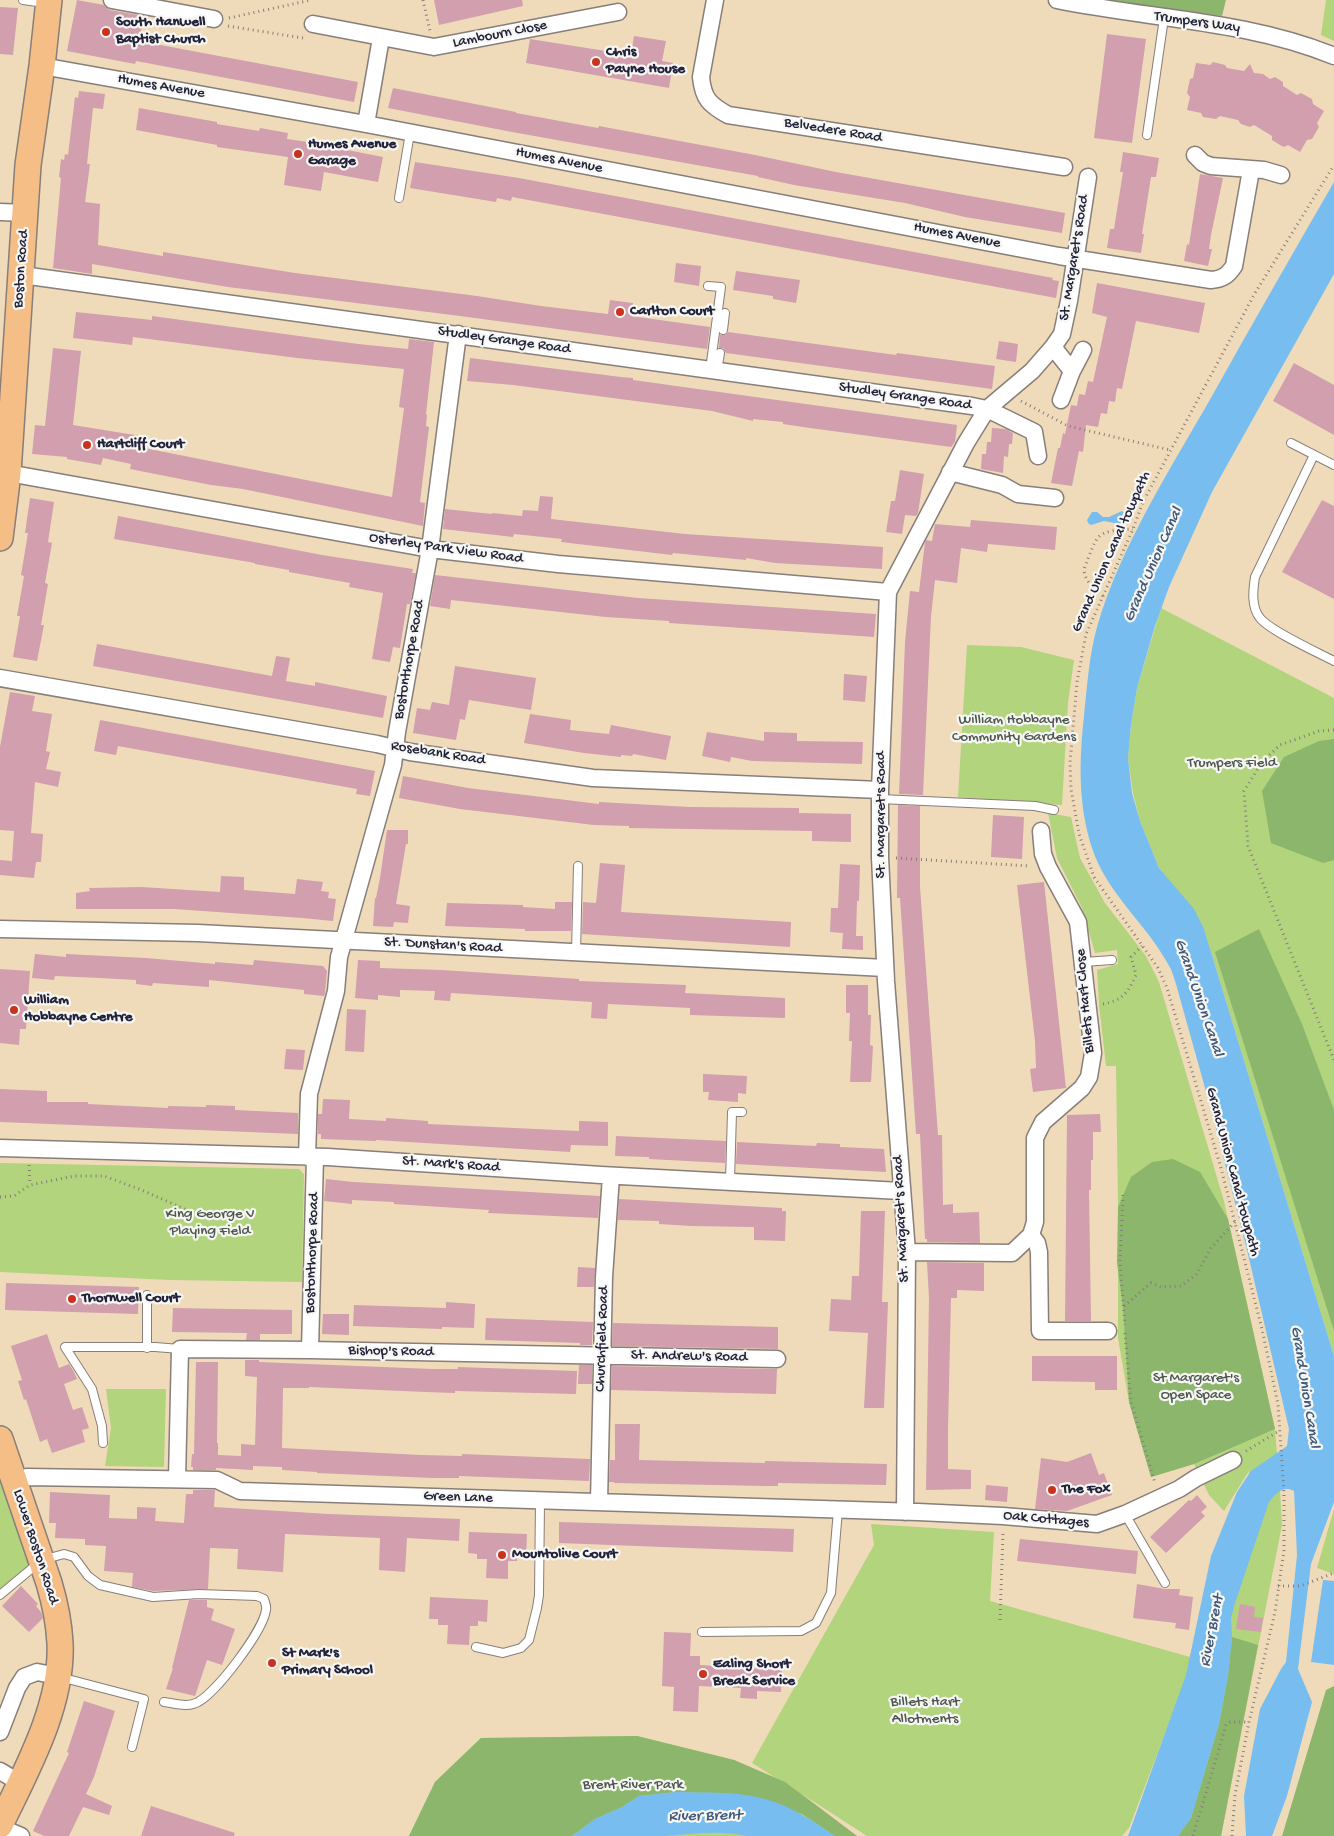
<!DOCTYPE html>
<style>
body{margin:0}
canvas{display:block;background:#efdbb9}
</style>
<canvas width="1334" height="1836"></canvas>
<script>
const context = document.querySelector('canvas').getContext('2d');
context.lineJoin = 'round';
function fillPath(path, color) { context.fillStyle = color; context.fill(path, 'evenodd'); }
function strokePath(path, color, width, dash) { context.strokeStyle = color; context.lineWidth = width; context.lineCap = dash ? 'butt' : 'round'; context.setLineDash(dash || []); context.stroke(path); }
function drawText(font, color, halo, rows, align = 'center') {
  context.font = font + ' "Gochi Hand",sans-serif'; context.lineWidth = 4.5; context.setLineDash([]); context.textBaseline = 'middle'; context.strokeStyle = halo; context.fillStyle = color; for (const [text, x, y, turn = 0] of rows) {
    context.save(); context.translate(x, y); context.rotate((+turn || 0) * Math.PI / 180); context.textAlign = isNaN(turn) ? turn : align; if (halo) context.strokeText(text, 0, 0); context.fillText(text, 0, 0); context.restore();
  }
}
const green = new Path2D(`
 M1326,0H1334V41L1321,35Z
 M1161,608L1334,698V1356L1204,929L1159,868L1140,821L1133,793L1128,758L1131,725L1137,688Z
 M967,645L1021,647L1074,660L1068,703L1062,805L958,797Z
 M1048,813L1071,817L1080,858L1105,903L1146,956L1159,982L1224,1201L1275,1429L1280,1490L1282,1525L1221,1836H1133L1243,1522L1249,1471L1224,1511L1209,1495L1194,1464L1151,1477L1129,1402L1118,1338V1207L1116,1066H1106L1099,1005L1097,970L1118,964L1117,950L1095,953L1082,908L1057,858Z
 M0,1163L299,1169L304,1174L302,1282L170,1280L0,1272Z
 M106,1389H166L164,1467L105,1466L111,1428Z
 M0,1467L35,1564L0,1591Z
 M1334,1509V1574L1317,1568Z
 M871,1524L994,1532L990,1601L1194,1658L1129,1828L1122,1836H867L802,1794L857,1836H409L435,1782L481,1738L637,1736L734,1760L776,1778L752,1763L874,1545Z`);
const forest = new Path2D(`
 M1101,0H1226L1222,16Z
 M1334,739V860L1323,863L1271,843L1262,791L1284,757L1319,741Z
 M1259,929L1302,1024L1334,1110V1331L1215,952Z
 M1173,1159L1200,1172L1228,1219L1275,1429L1194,1464L1151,1477L1129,1402L1123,1307L1117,1263L1118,1207L1131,1177L1152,1162Z
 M1232,1637L1258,1645L1221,1836H1178L1191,1818L1219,1724L1228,1676Z
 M1334,1686V1836H1282L1326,1690Z
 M637,1736L734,1760L785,1782L857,1836H835L802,1814L737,1794L676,1792L639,1796L622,1807L595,1819L572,1836H409L435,1782L481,1738Z`);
const water = new Path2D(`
 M1334,182V274L1212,492L1169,587L1155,626L1137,688L1131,725L1128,758L1132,793L1140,821L1159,868L1194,909L1204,929L1334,1356V1502L1311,1564L1298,1669L1312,1702L1287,1796L1272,1836H1246L1244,1796L1260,1709L1281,1669L1286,1662L1297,1555L1294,1491C1282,1485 1276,1494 1269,1502L1234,1606L1231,1619L1232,1637L1228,1676L1219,1724L1191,1818L1178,1836H1128L1186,1675L1211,1556L1237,1492L1251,1471L1287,1446L1289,1429L1247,1250L1212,1113L1176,984C1174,978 1172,970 1168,964C1146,923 1107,894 1092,848C1078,805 1079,760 1084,716C1087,687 1089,656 1097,627C1121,545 1170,470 1212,396C1252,324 1293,253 1334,182Z
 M1122,511L1128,516L1126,522L1120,524L1104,521L1091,525L1088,523L1087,520L1092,512H1097L1103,517H1109Z
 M1323,1580L1334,1581V1665L1311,1662Z
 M676,1792C707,1793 739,1791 768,1800C793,1807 814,1822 835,1836H747C719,1830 693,1834 665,1836C634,1836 603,1836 572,1836L595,1819L622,1807L639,1796Z`);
const building = new Path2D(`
 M77,0L104,5L110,10L144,16L139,41L358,82L354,102L136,61L135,64L67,51Z
 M434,0H522L523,6L439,25Z
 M0,7L18,8L13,55L0,54Z
 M1107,34L1146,39L1132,143L1094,138Z
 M634,36L666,41L662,61L673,63L669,88L526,63L530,39L631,55Z
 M1213,62L1225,65L1227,68L1244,71L1250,64L1254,73L1263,74L1270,79L1275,77L1283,82V86L1297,95L1301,93L1312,99L1313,104L1324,111L1317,123L1319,127L1312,139L1307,140L1300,152L1288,145L1284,147L1280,145L1272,140V136L1254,125L1250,127L1241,124L1238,120L1220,116L1216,119L1203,117L1201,113L1187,110L1190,97L1187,93L1190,79L1193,78L1196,63L1210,65Z
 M393,88L516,112V113L598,128L599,126L755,155L836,172L1065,213L1062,233L965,217L905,203L794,185L758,177V176L512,132L388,108Z
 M79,91L105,94L103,109L93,108L87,164H90L85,202L100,204L98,245L163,256V252L295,273L477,296L541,306L608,314L610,300L633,303L631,316L710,327L707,349L460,316L228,287L92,264V274L53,268L61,178L59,177L61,159L64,160L65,154L68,155L75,97L78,98Z
 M139,108L217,122V124L259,131L260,128L288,133L287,139L328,145L327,146L383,157L378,182L324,172L321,191L284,185L288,157L217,147V145L136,130Z
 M1123,152L1159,158L1156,177H1151L1142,234H1144L1141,253L1107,248L1110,229H1114L1123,172H1120Z
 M415,162L519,178L1053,278L1052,280L1059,281L1056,298L512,197L511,201L497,198L496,202L410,188Z
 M1200,174L1223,178L1211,235L1209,249H1212L1208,266L1184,261L1187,244L1189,245Z
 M676,263L701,266L699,286L674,282Z
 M736,271L800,280L796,303L773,299V296L733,290Z
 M1097,283L1205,303L1199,333L1136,321L1122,389L1117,388L1115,402L1109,401L1107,414L1101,413L1098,427L1086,425L1083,452L1079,451L1072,486L1051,483L1058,448H1060L1063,433L1065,434L1071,405L1077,406L1079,394L1085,395L1088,381L1093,382L1107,317L1092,313Z
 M76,312L152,320V316L358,344L408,349L409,339L434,342L426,414L427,415L426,426L429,427L420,502L425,503L423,526L243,489L211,485L130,469L131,464L103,458L101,465L67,459V457L32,454L35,425L45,426L53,348L81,351L73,425L141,436L139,447L392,497L404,408L399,407L404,369L297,358L133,337L132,345L73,338Z
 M728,332L896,355L897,353L995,366L992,389L726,353L723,348H719L720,335H725Z
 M999,341L1018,344L1016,362L996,359Z
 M470,358L621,377L633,378V380L957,425L955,442L951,447L810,428L783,424V422L753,419V421L712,411L513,385L467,381Z
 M1294,363L1334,385V435L1273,401Z
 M992,428L1006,429L1013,433L1012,444H1009L1008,457L1004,456L1003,473L981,469L982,454H986L987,442H991Z
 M900,470L924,474L918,513L916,516L905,515L902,534L886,532L891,501H895Z
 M540,496L553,497L551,519L685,534L883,547L882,569L775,563L746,558V560L673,553L672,555L561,542L562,539L514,534L513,537L443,529L445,509L492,514V513L522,516L523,510L538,511Z
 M30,498L54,502L48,542L52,543L45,583L48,584L41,625H44L37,661L13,657L20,616H17L24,576L21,575L28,533H25Z
 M1322,500L1334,506V599L1282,572Z
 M118,516L322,555L413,569L412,573H416L410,604H407L400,648L393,647L390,662L372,659L383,593L349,587L350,583L289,572V570L255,564V563L114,539Z
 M971,520L1057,527L1055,550L988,544L987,552L961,548L957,583L935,580L931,616L923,795L899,794L905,642L910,591L919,592L925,542L926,540L932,541L935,524L970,527Z
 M435,575L638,598L876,614L874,637L669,623V621L606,617L451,600L450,609L430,606Z
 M97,644L272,676L276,656L290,658L286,681L315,686V682L387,696L383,718L93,666Z
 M455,666L536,678L531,710L469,700L465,720L460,719L456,740L413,733L417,708L430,710L432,702L449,705Z
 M844,674L867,676L865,702L843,700Z
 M10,692L35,696L32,711L52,714L46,751L50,752L46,769L61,772L58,787L35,782L31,833L43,834L41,862H36L34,878L0,875V860L12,861L14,831L0,830V747Z
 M530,714L571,720L570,730L609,734L611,725L671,736L666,760L633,754L632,756L621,755V757L584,753L524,743Z
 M100,720L375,771L370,796L356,794L357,789L118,746L116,755L94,751Z
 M707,732L764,741V732L797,733V741L863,742L862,764L752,761L731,757L730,762L702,756Z
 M403,776L468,788L599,804V802L690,807L799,808V813L851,814V842L812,841V831L629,828V826L594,825L460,809L399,798Z
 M898,805L920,806V887L938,1135H942L943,1205L953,1204V1213L979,1212L980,1243L927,1242V1239H925L920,1134H916L900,898H897Z
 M993,815L1024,817L1022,859L991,857Z
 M387,830H408V844H406L396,904L410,906L408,923L394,922L393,927L373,926L375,898H376L380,878Z
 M600,863L625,865L621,912L791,922L790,947L582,934L583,902L596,903Z
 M840,864L860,865L859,901H857L856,936H863V950L842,949L843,933L830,932L831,908H838Z
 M221,876L244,877V890L295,894L297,879L323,882L321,891L329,892L328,898L336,899L333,921L302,918L174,909H76V893L90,891L89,888L141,887L220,892Z
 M1044,882L1066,1088L1033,1092L1030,1069L1036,1068L1035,1041L1017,885Z
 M555,902H572L571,931H525V929L445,926L447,903L523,905V907L555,909Z
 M35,954L66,957V954L146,958L215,964V962L253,965L254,960L323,966L327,971L325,993L324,996L304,994V990L209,980V987L153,983L152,986L136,984V980L100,978L55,976L54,980L32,978Z
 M358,960L380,961V968L442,970L579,979V981L686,985L685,993L785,998V1018L690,1015V1008L608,1004L607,1019L591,1018L592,1002L451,993L450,1001L434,1000L435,991L400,990V997L378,995V1000L355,998Z
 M0,969L30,971L26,1029H20L19,1045L0,1043Z
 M846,985H868V1015H871L870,1045L873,1046L871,1082H850L852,1041H849L850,1013H846Z
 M347,1009L366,1010L364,1052L345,1051Z
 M286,1049L305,1050L303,1070L284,1069Z
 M703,1074L747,1076L746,1094L738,1093V1102L708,1100L709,1092H703Z
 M0,1089L47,1091V1102H88V1104L168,1108V1106L206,1107V1105L235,1106V1110L298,1113V1134L0,1122Z
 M323,1099L350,1100L349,1119L386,1121V1118L428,1121V1124L579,1131V1121L608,1122V1146L571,1145L570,1152L376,1140V1141L321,1139V1134H318V1114H322Z
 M1100,1114L1101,1132H1093V1160H1091V1190H1089L1091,1321H1065L1067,1115Z
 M616,1136L726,1141L725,1163L649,1159V1157L615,1156Z
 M737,1142L816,1146L817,1143L840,1144V1147L884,1149L886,1172L736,1164Z
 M326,1179L353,1182L600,1196L598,1218L488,1213L489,1210L394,1204V1202L352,1200V1204L324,1201Z
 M619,1199L782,1208V1211H786L785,1241L754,1240V1227L691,1226L659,1224V1221L618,1220Z
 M861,1211H885L882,1302H888L884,1408H864L868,1333L829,1331L831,1299L851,1300L852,1276H859Z
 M927,1262L984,1263V1291L957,1290V1298H951L948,1429V1469L971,1470V1489L926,1490L929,1298Z
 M578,1267L595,1268L594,1287H577Z
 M6,1283L139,1287L138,1314L5,1310Z
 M446,1302L475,1304L474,1328L442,1327V1329L353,1326L354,1305L446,1308Z
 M173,1308L292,1310V1334H260V1340H246L247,1333L172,1332Z
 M323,1314H349V1335L322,1334Z
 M486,1318L593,1322L592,1345H580V1343L485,1340Z
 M613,1323L778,1327V1349L612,1346Z
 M47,1334L59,1368L69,1364L74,1372L77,1379L64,1384L73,1410L82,1407L89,1428L82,1430L85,1442L52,1453L47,1439L40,1442L26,1399L24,1400L18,1381L22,1380L11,1346Z
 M1032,1356H1117V1390H1095V1382L1032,1381Z
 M245,1360H259V1362L432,1369H458V1367L577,1371L576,1394L455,1391V1393L426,1392L309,1387V1388H283L282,1448L421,1455L462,1456V1454L590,1459L589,1481L459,1476V1478H432L317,1473V1472L282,1470V1467L253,1466V1470L216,1468V1470H193V1467H191L192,1454H194L196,1362H218L217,1443H218V1455L241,1456V1444L255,1445L257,1377L245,1376Z
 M579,1365H592V1384H578Z
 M612,1366L777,1369L776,1394L611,1390Z
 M615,1424H640L639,1460L765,1463V1461L887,1464L886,1485L778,1483V1486H764L614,1483V1482H609L610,1460H615Z
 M1091,1453L1099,1475L1104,1473L1112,1495L1067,1511L1035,1509L1041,1458L1067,1462Z
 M986,1485L1008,1487L1007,1502L985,1500Z
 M193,1490H215L214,1507L329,1514L460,1519L459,1541L407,1538L405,1572L379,1570L380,1538L285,1534L283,1572L237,1569L238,1549L210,1548L208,1589L153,1591L132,1587L133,1573L104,1571L106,1546L85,1545V1539L55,1538L56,1523H49L50,1492L110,1495L109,1518L137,1519V1507L156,1508L155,1521L184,1523L186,1494H193Z
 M1197,1495L1207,1507L1201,1512L1205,1516L1166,1553L1150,1537L1189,1500L1191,1501Z
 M559,1522L794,1529L793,1552L559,1543Z
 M469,1532L527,1534L526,1556L517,1555V1561H508V1579L486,1578L487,1559H477V1554L468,1553Z
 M1020,1539L1138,1551L1136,1574L1017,1561Z
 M1137,1584L1165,1589H1180L1179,1595L1193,1597L1189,1630L1175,1628L1176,1623L1133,1618Z
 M21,1586L38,1604L36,1606L41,1612L43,1618L29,1632L2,1606Z
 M430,1597L488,1600L487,1622L478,1621V1626H470L469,1645L447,1644L448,1625H438V1619H429Z
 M189,1600H207V1607L214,1609L211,1620L235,1629L222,1665L207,1660L195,1696L166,1689L173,1668H172Z
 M1240,1604L1255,1607L1254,1617L1263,1618L1261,1632L1236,1629Z
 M664,1632L691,1633L690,1656H700V1665L782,1670L781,1692L757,1691V1699L740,1698L741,1688L699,1686L698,1712L673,1711L674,1687L662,1686Z
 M84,1701L115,1711L94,1777L86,1794L112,1806L109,1815L83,1807L69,1836H44L33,1831L69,1753L67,1752Z
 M151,1806L235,1833L234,1836H141Z`);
const path = new Path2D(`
 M423,0L430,31
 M229,18L311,0
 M228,26L303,38
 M1021,401L1068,426L1170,450
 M1103,596C1095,589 1084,581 1084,569C1098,534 1094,531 1133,529
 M1334,730L1319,731L1280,745L1262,762L1244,791L1248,846L1334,1060
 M896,858L1030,866
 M1103,1004C1123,1000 1128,993 1136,975L1131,957L1142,946
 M29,1165L30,1185
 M1123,1195L1120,1263L1125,1325
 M0,1197L14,1196L30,1185L74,1176H104L139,1189L203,1217
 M1124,1306L1151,1283L1161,1287L1181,1286L1196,1275L1211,1248L1235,1222
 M1125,1333L1131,1402L1155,1483
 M1246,1451L1279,1431
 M1278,1586H1300L1334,1573
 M1000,1620L1003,1532
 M1193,1836L1226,1725L1230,1722H1249
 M1232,1836L1235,1795L1249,1722L1275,1612L1284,1550V1493L1278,1404L1262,1329L1221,1168L1167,988L1158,968L1094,877L1079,834L1071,789L1070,763L1077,682L1086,634L1133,529L1143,502L1255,293L1334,165`);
const lane = new Path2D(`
 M23,0L45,3
 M1147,135L1164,18
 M399,198L410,133
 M708,286L721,287L710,370
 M723,330L725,313
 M717,371L720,353
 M1291,443L1334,465
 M1314,455L1255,577C1253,590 1251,607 1260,618C1270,631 1317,652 1334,661
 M880,799L1035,806L1054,810
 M576,953L578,866
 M1084,962L1112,960
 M730,1181L732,1112H742
 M147,1295V1348
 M103,1443L102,1426L92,1389L65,1347H155L180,1349
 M1125,1514L1165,1583
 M0,1595L42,1560L64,1554L74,1557L88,1576L100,1585L153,1597L199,1594L257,1596L264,1599C265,1603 267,1606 266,1610C263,1631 217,1692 198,1702C188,1708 174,1703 164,1702
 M702,1632L801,1631L816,1623L831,1593L838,1510
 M476,1647L503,1653L521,1648L529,1640L537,1608L539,1595L540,1501
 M60,1677L144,1699L132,1747`);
const street = new Path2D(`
 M112,0L214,19
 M715,0L701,77C703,99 710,105 728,115L1064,167
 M1057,0C1149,19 1246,20 1334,56
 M313,24L434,47L618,12
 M42,66L366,124L1059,256L1211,280C1223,279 1228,275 1234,266L1251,170
 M366,124L381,38
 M1195,155L1203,163L1211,166L1264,170L1281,175
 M0,212L26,213
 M22,275L972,406L987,409L1034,432L1038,456
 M1053,347L1072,371L1061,400
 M1072,371L1083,350
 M950,472L1002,485L1018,494L1055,498
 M8,473L430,549L558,564L888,592
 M0,678L377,744L410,752L593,778L880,790
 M0,929L198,933L885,968
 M0,1148L328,1157L601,1175L901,1191
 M307,1157L309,1094L336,991L339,957L393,765L397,732L430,549L458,334
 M1031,1235L1037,1243L1039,1252L1040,1331H1108
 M907,1252L1012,1253L1031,1235L1035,1222V1138L1043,1122L1082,1088L1089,1077L1093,1053L1078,922L1048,867L1043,854L1041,831
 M310,1350L315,1157
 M177,1479L180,1349L310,1350L777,1359
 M14,1481L27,1477L217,1480L240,1491L918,1512L1003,1516L1097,1524L1125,1514L1179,1489L1196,1478L1233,1460
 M599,1502L604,1277L611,1176
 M905,1512L907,1252L886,981L880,857V790L888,592L966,443L987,409L1032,371L1053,347L1062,334L1069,301L1088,177
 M0,1732L17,1688L24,1677L37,1672L57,1676
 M0,1771L20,1783
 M0,1827L21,1836`);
const primary = new Path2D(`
 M0,538L8,473L28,165L42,66L49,0
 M0,1439L49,1583C55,1603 59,1623 60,1643C63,1705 26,1771 0,1825`);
const markers = [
 [106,32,5,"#c8321e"],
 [596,62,5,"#c8321e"],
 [298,154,5,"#c8321e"],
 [620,312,5,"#c8321e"],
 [87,445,5,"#c8321e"],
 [14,1010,5,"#c8321e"],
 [72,1299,5,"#c8321e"],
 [1052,1490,5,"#c8321e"],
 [502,1555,5,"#c8321e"],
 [272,1663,5,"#c8321e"],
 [703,1674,5,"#c8321e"]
];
const poiNames = [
 ["South Hanwell",116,23],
 ["Baptist Church",116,40],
 ["Chris",606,53],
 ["Payne House",606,70],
 ["Humes Avenue",308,145],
 ["Garage",308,162],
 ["Carlton Court",630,312],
 ["Hartcliff Court",97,445],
 ["William",24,1001],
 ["Hobbayne Centre",24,1018],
 ["Thornwell Court",82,1299],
 ["The Fox",1062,1490],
 ["Mountolive Court",512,1555],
 ["St Mark's",282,1654],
 ["Primary School",282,1671],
 ["Ealing Short",713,1665],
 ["Break Service",713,1682]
];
const streetNames = [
 ["Trumpers Way",1197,23,8],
 ["Lambourn Close",500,35,-11],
 ["Humes Avenue",161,87,10],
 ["Belvedere Road",833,131,9],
 ["Humes Avenue",559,161,11],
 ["Humes Avenue",957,236,11],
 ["St. Margaret's Road",1075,258,-81],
 ["Boston Road",22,269,-86],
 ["Studley Grange Road",504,341,8],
 ["Studley Grange Road",905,397,8],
 ["Osterley Park View Road",446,549,8],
 ["Grand Union Canal towpath",1112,552,-66],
 ["Bostonthorpe Road",410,660,-80],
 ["Rosebank Road",438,754,9],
 ["St. Margaret's Road",882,815,-90],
 ["St. Dunstan's Road",443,946,3],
 ["Billets Hart Close",1086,1001,-95],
 ["St. Mark's Road",451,1165,4],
 ["Grand Union Canal towpath",1232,1172,75],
 ["St. Margaret's Road",902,1219,-93],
 ["Bostonthorpe Road",313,1253,-88],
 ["Churchfield Road",603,1339,-88],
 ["Bishop's Road",391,1352,1],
 ["St. Andrew's Road",689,1357,1],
 ["Green Lane",458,1498,2],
 ["Oak Cottages",1046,1520,5],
 ["Lower Boston Road",35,1547,72]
];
const parkNames = [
 ["William Hobbayne",1014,721],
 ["Community Gardens",1014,738],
 ["Trumpers Field",1232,764],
 ["King George V",210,1215],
 ["Playing Field",210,1232],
 ["St Margaret's",1196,1379],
 ["Open Space",1196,1396],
 ["Billets Hart",925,1703],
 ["Allotments",925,1720],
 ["Brent River Park",633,1786]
];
const waterNames = [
 ["Grand Union Canal",1154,565,-66],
 ["Grand Union Canal",1198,998,71],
 ["Grand Union Canal",1304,1387,81],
 ["River Brent",1213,1631,-79],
 ["River Brent",705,1817,-1]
];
fillPath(green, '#b1d47d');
fillPath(forest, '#8cb66c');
fillPath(water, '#78bdef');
fillPath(building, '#d19fae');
strokePath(lane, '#887e7a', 10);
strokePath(street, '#887e7a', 19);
strokePath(primary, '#887e7a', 28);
strokePath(path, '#887e7a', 3, [1, 4]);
strokePath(lane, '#fff', 8);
strokePath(street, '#fff', 16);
strokePath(primary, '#f6be87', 25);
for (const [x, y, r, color] of markers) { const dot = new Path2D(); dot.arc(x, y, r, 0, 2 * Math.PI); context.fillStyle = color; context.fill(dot); strokePath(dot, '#f6f6f2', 2); }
drawText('bold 15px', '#22223b', '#f6f6f2', poiNames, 'left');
drawText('15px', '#22223b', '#f6f6f2', streetNames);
drawText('15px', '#4d574f', '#f6f6f2', parkNames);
drawText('italic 16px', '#40587a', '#f6f6f2', waterNames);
</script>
